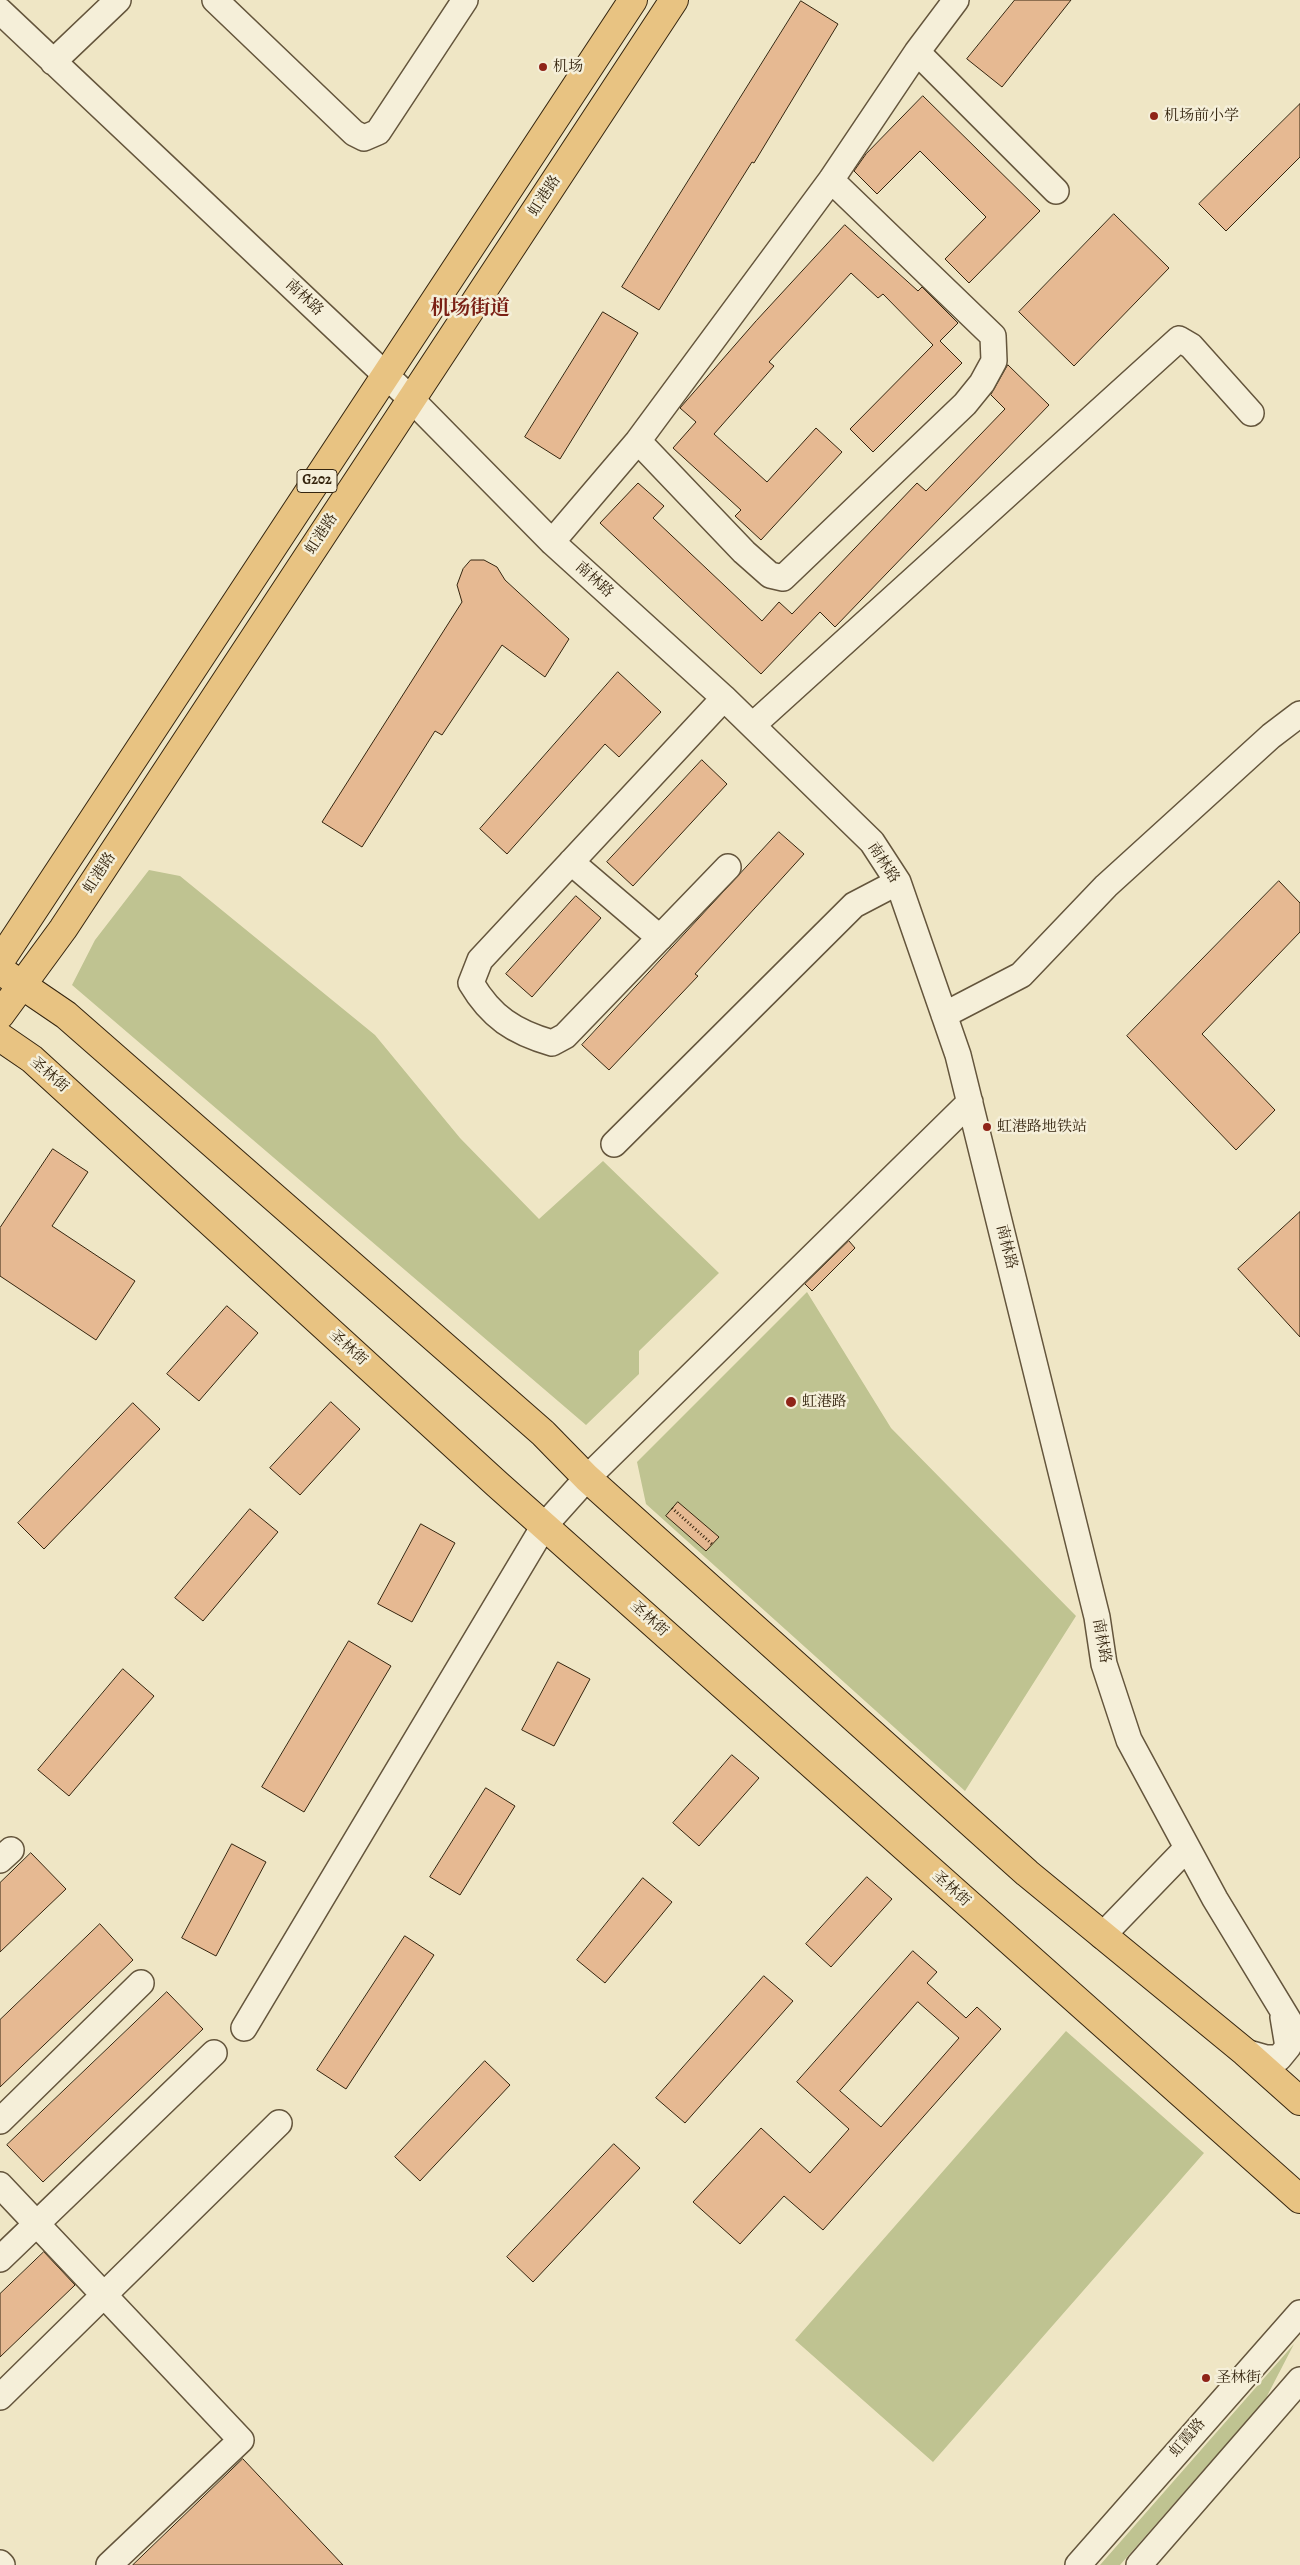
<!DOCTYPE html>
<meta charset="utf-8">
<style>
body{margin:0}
canvas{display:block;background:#efe6c5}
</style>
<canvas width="1300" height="2565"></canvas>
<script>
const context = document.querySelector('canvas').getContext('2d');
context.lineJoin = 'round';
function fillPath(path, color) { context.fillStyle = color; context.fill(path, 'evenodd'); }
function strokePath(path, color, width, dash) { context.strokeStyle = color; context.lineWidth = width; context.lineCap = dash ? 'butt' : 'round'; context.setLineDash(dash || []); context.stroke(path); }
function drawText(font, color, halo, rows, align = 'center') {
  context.font = font + ' Alegreya,"Noto Serif SC",serif'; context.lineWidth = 5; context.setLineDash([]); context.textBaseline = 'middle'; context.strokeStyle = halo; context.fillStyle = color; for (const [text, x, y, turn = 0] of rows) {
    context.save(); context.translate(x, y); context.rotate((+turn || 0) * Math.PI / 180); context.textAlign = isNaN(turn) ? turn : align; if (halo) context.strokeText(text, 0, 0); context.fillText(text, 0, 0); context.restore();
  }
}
const green = new Path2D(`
 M149,870L180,876L375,1035L460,1138L539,1219L603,1161L719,1273L639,1351V1374L586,1425L72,985L95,940Z
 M807,1292L891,1428L1076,1616L965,1791L646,1504L637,1462Z
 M1066,2031L1204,2153L933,2462L795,2340Z
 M1294,2344L1265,2400L1120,2565H1100Z`);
const building = new Path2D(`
 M1015,0H1071L1002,87L967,59Z
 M801,1L838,24L754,163L752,162L659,310L622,287Z
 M923,96L1040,211L969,283L945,259L986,217L920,151L877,194L854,171L866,154Z
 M1300,104V157L1226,231L1199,204Z
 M1114,214L1169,268L1074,366L1019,312Z
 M845,225L918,291L922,287L958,323L940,341L962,363L873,452L850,429L933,345L883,294L878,298L851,273L769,362L774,366L714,434L767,482L816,428L842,452L761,540L735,516L741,510L673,448L696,422L680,408L756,321Z
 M603,312L638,333L560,459L525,437Z
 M1008,365L1049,405L835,627L820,612L761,674L600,523L638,483L664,506L653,518L762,621L779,602L792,614L917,483L926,491L1005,409L991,395Z
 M471,560H484L497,567L505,580L569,639L545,677L502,645L442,735L435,731L362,847L322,822L462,602L457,585L463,569Z
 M618,672L661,712L619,757L605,744L507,854L480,829Z
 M702,760L727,784L633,886L607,862Z
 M779,832L804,854L695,974L698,976L609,1070L582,1045Z
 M1279,881L1300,903V932L1202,1034L1275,1110L1236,1150L1127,1036Z
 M576,896L601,918L532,997L506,974Z
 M53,1149L88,1172L52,1226L135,1281L96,1340L0,1276V1228Z
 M1300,1212V1337L1238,1269Z
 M849,1241L855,1248L812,1291L805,1284Z
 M227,1306L258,1333L199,1401L167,1374Z
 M331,1402L360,1429L300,1495L270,1468Z
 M133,1403L160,1429L44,1549L18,1523Z
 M678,1502L719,1537L706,1551L666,1516Z
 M250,1509L278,1532L203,1621L175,1598Z
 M421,1524L455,1543L412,1622L378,1604Z
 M349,1641L391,1666L304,1812L262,1787Z
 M558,1662L590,1679L554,1746L522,1730Z
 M123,1669L154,1696L69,1796L38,1770Z
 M732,1755L759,1778L699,1846L673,1823Z
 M486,1788L515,1806L460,1895L430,1877Z
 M232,1844L266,1862L216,1956L182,1938Z
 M31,1853L66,1889L0,1952V1883Z
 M867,1877L892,1899L831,1967L806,1944Z
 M643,1878L672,1902L605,1983L577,1960Z
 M100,1924L133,1960L0,2087V2020Z
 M405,1936L434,1955L346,2089L317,2070Z
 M913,1951L937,1972L927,1983L966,2018L977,2007L1001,2029L823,2230L784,2196L740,2244L693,2202L761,2128L810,2173L849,2129L797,2082ZM918,2002L959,2038L881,2127L840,2091Z
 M764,1976L793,2001L685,2123L656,2098Z
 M167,1992L203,2029L43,2182L7,2145Z
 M485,2061L510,2085L420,2181L395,2157Z
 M614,2144L640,2168L533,2282L507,2257Z
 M44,2252L75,2285L0,2357V2294Z
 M243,2459L343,2565H133Z`);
const path = new Path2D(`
 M672,1508L713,1545`);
const minor = new Path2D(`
 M215,0L354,133L364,138L378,132L465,0
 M0,11L411,399L552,542L724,698L872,842L898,882L958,1055L1097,1617L1104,1664L1129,1740L1215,1899L1300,2039
 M917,52L1056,191
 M53,62L118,0
 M638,441L744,552L770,575L783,578L965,404L982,383L994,361L993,336L831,180
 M552,542L638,441L831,180L917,52L956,0
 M724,698L480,960L471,983C491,1017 514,1032 552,1043L565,1036L728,867
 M753,725L1179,339L1191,346L1251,413
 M571,862L660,938
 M944,1015L1021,975L1106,886L1271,736L1300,714
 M614,1144L854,905L898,882
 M0,1860L11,1850
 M1102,1936L1187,1848
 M244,2028L544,1526L587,1478L970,1102
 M1245,2052L1266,2058H1279L1288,2047L1283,2017
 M0,2121L141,1983
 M0,2185L241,2440L109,2565
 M0,2259L214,2053
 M0,2397L279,2123
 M0,2563L2,2565
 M1078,2565L1300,2313
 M1139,2565L1300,2380`);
const highway = new Path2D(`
 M0,961L633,0
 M0,970L66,1015L543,1433L587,1478L1027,1873L1245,2052L1300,2101
 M0,1015L63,929L674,0
 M0,1037L32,1059L497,1484L1300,2199`);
const markers = [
 [543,67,5,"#8f2418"],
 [1154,116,5,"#8f2418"],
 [987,1127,5,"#8f2418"],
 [791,1402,6,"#8f2418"],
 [1206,2378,5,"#8f2418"]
];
const shields = [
 [317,481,40]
];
const shieldNames = [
 ["G202",317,481]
];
const poiNames = [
 ["机场",553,67],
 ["机场前小学",1164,116],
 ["虹港路地铁站",997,1127],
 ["虹港路",802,1402],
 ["圣林街",1216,2378]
];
const streetNames = [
 ["虹港路",545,196,-57],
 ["南林路",304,298,43],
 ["虹港路",322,534,-57],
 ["南林路",594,580,42],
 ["南林路",883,863,57],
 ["虹港路",100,873,-57],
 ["圣林街",49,1075,41],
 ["南林路",1006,1247,76],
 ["圣林街",348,1348,42],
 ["圣林街",649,1619,42],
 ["南林路",1101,1641,80],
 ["圣林街",951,1889,42],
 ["虹霞路",1188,2438,-49]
];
const districtNames = [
 ["机场街道",470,309]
];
fillPath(green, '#bfc391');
fillPath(building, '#e6b992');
strokePath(building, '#35250f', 1);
strokePath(minor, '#64553c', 28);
strokePath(highway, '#35250f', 30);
strokePath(path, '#35250f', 3, [1, 2.5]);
strokePath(minor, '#f5efd9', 25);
strokePath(highway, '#e8c382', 28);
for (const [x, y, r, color] of markers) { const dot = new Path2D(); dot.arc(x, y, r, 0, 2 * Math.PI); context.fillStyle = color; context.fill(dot); strokePath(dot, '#f5efd9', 2); }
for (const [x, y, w] of shields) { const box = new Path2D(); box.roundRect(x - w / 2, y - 11.5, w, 23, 4); context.fillStyle = '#f5efd9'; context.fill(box); strokePath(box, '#35250f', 1); }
drawText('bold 14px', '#35250f', null, shieldNames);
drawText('15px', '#35250f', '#f5efd9', poiNames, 'left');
drawText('15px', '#35250f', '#f5efd9', streetNames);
drawText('bold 20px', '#7a1f14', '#f5efd9', districtNames);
</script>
